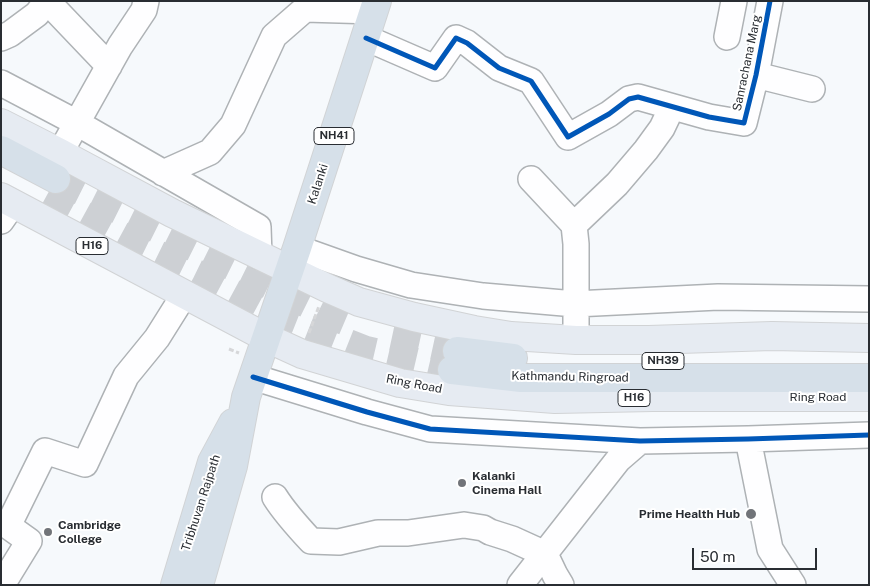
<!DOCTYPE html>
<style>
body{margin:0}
#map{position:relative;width:870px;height:586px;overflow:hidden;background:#f6f9fc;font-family:"Public Sans",sans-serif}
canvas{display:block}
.frame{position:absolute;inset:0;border:2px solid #292d32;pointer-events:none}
.scale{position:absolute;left:692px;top:548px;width:125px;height:22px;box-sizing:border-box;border:2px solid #292d32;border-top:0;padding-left:6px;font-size:15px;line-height:18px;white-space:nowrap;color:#292d32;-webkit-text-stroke:4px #fff;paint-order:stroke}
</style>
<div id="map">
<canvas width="870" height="586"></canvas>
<div class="frame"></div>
<div class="scale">50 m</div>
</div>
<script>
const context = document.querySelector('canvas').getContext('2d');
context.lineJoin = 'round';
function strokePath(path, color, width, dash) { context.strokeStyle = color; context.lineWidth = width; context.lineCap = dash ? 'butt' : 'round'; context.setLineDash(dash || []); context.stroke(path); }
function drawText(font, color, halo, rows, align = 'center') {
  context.font = font + ' "Public Sans",sans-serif'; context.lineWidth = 4; context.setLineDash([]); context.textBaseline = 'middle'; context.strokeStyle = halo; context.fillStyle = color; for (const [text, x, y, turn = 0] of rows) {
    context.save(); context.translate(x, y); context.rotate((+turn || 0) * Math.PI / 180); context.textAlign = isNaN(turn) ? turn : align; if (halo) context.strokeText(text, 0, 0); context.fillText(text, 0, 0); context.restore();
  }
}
const highwayTunnel = new Path2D(`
 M56,179L325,313L351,324
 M47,195L139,245L196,273L263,309L366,350L452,370
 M392,337L457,351`);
const path = new Path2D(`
 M309,333L319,306
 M229,349L239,353`);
const minor = new Path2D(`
 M727,37L734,1
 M1,38L10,34L37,14L47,1L109,66
 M366,38L435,68L456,38L467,43L499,68L531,81L568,137L609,114L629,99L638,97L709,117L744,123L756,75L770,1
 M756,75L812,89
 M1,83L77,123L258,227L259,256
 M60,153L120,46L144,10L146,1
 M163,173L210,152L233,125L274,36L305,9L374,11
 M531,179L574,225
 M1,221L13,204
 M297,248L356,269L411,285L483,296L575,304L718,297L869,299
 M576,340V244L574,225L617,184L646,150L662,128L672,107
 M253,377L367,412L430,429L640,441L748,439L869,435
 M748,439L770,549L793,585
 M275,497C285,513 298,527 311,541L339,542L378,533H408L464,525L483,528L490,532L512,539L545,554L555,575L561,585
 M2,585L29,541L8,526L45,451L85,464L126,376L157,338L184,295
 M520,585L618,460L640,441`);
const major = new Path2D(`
 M1,123L60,153L172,213L327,288L359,302L414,317L474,330L511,336L576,340H649L772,336L869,338
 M1,197L267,338L302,354L400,383L449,391L555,399L653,397H869`);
const highway = new Path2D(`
 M1,150L56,179
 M457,351L513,358
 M452,370L521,378H869
 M175,585L212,462L233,423
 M199,585L233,466L246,397L297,248L377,1`);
const cycleway = new Path2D(`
 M366,38L435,68L456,38L467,43L499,68L531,81L568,137L609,114L629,99L638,97L709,117L744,123L756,75L770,1
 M253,377L367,412L430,429L640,441L748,439L869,435`);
const markers = [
 [462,483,5,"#717479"],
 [751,514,6,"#717479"],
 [48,532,5,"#717479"]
];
const shields = [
 [334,136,40],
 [92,246,32],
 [663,361,42],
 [634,398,32]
];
const shieldNames = [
 ["NH41",334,136],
 ["H16",92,246],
 ["NH39",663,361],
 ["H16",634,398]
];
const streetNames = [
 ["Sanrachana Marg",747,63,-78],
 ["Kalanki",318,184,-72],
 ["Kathmandu Ringroad",570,377,1],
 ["Ring Road",414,384,11],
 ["Ring Road",818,397],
 ["Tribhuvan Rajpath",201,503,-72]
];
const poiNames = [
 ["Kalanki",472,476],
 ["Cinema Hall",472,490],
 ["Prime Health Hub",740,514,"right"],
 ["Cambridge",58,525],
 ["College",58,539]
];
strokePath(highwayTunnel, '#cdd0d4', 28, [28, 14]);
strokePath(minor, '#aeb2b5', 28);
strokePath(major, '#d1d3d5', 30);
strokePath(highway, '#d1d3d5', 30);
strokePath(path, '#d6d7d9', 3, [5, 2.5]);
strokePath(minor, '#fefeff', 25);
strokePath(major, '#e6ebf2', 28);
strokePath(highway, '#d6e0e9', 28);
strokePath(cycleway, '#0057b8', 5);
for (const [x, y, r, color] of markers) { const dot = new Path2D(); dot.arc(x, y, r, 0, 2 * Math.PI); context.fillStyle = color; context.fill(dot); strokePath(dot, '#fff', 2); }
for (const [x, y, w] of shields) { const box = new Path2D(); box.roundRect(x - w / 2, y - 8.5, w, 17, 4); context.fillStyle = '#fff'; context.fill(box); strokePath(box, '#292d32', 1); }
drawText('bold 11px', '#292d32', null, shieldNames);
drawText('12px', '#292d32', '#fff', streetNames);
drawText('bold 12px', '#292d32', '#fff', poiNames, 'left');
</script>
